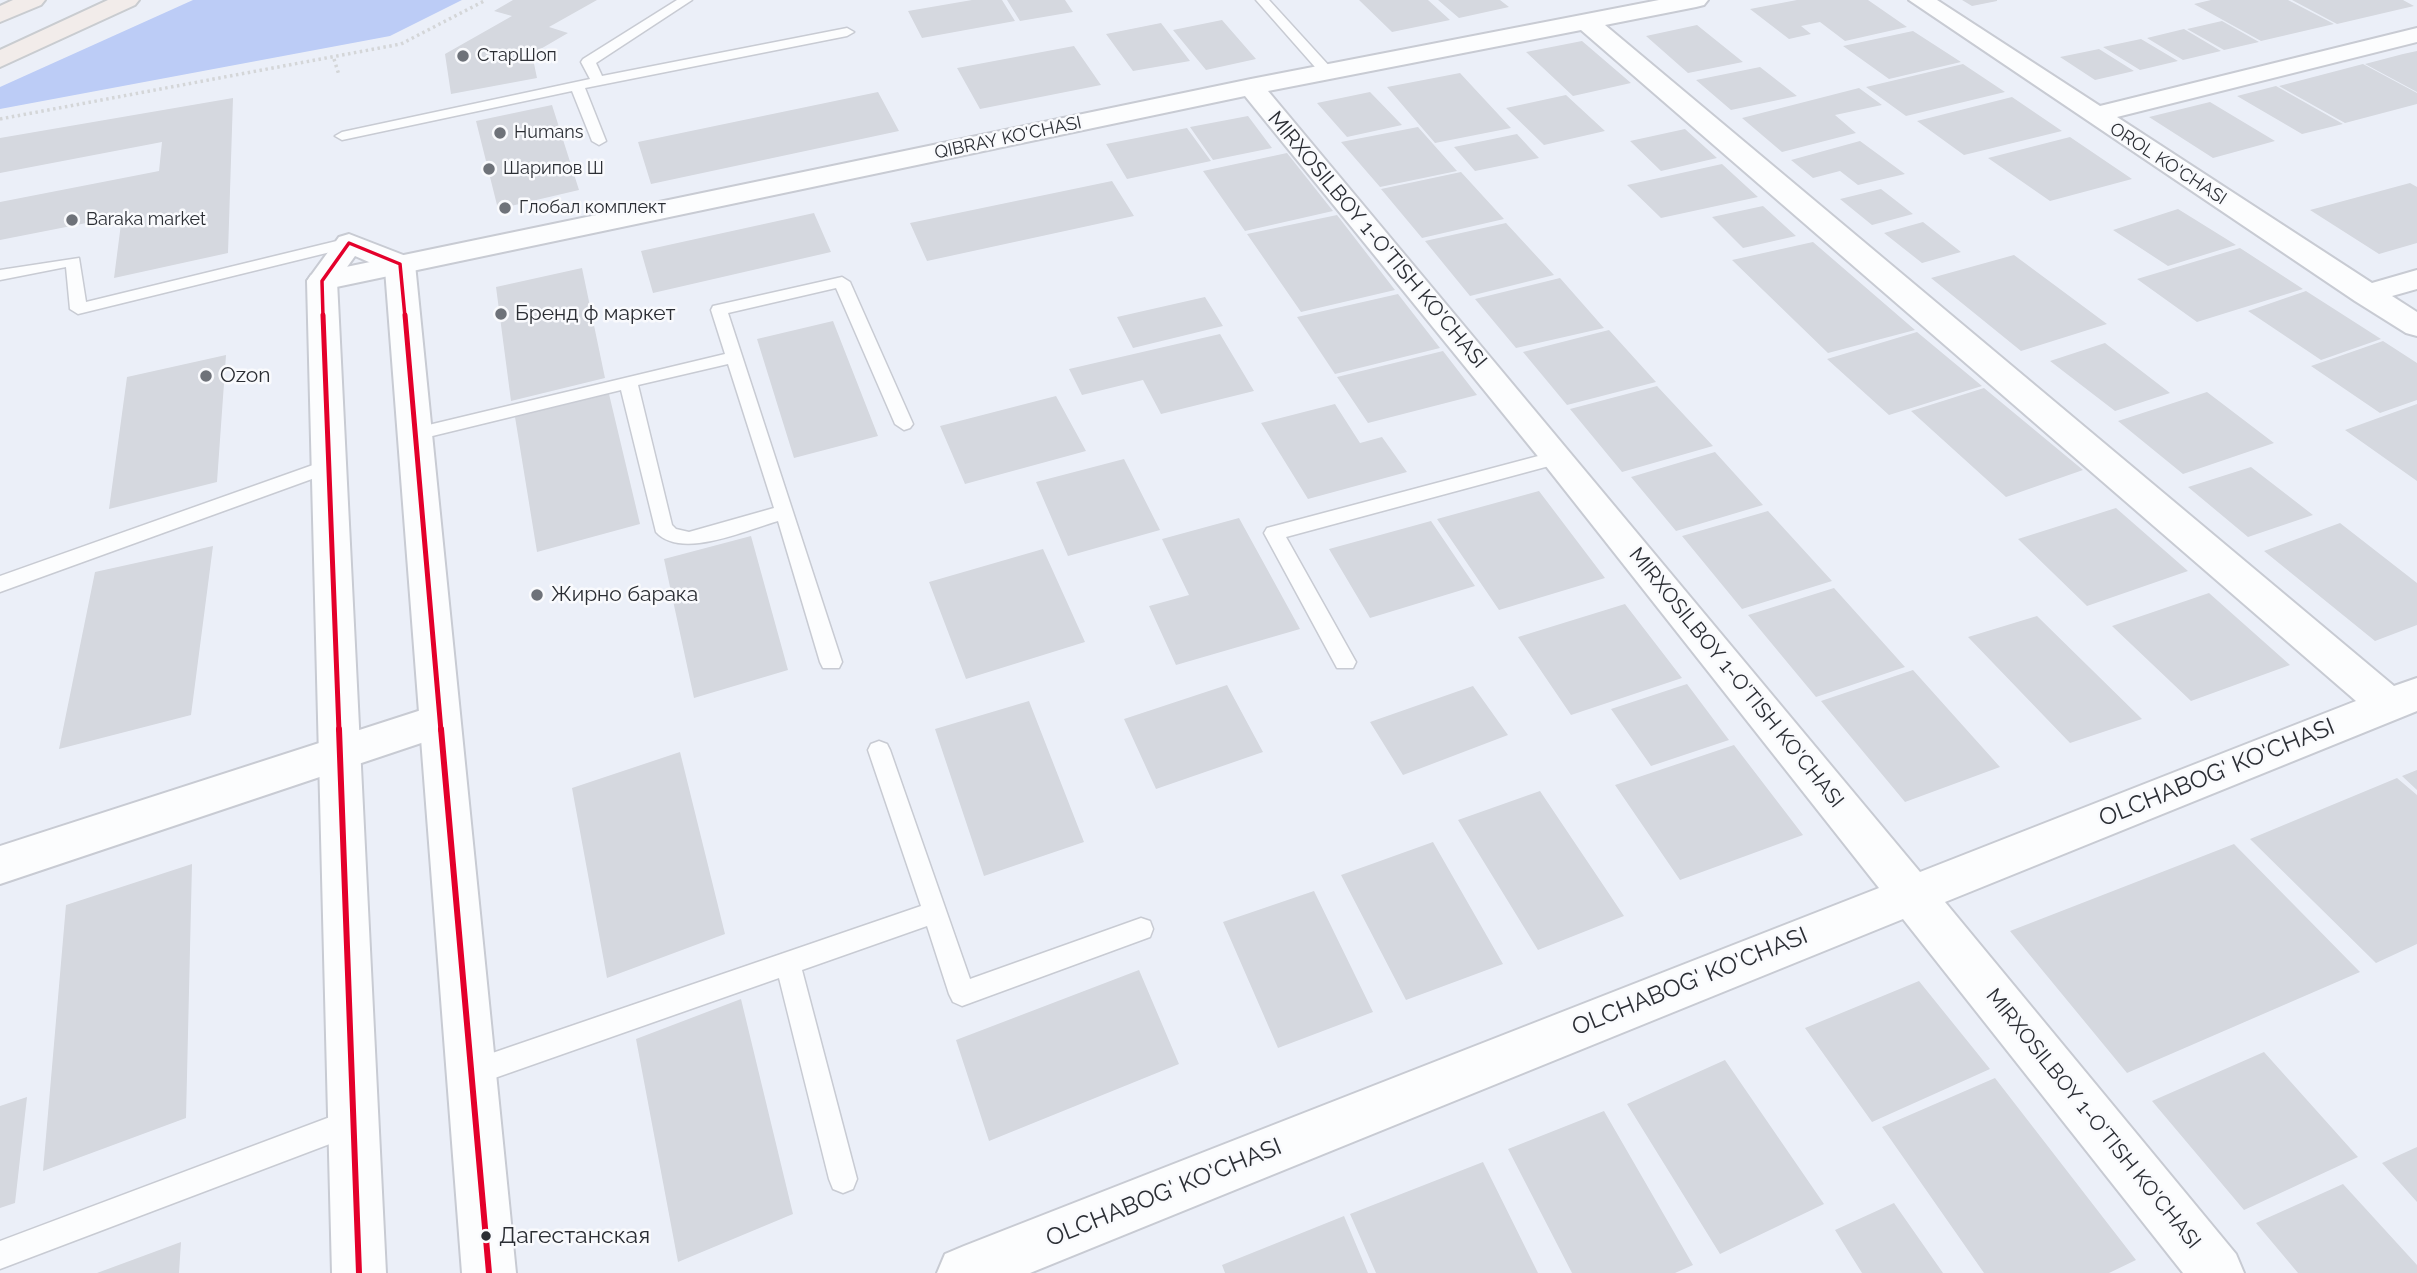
<!DOCTYPE html>
<meta charset="utf-8">
<style>
body{margin:0}
canvas{display:block;background:#ebeff8}
</style>
<canvas width="2417" height="1273"></canvas>
<script>
const c = document.querySelector('canvas').getContext('2d');
c.lineJoin = 'round';
function fill(path, color) {
  c.fillStyle = color;
  c.fill(path, 'evenodd');
}
function strokePath(path, color, width, dash) {
  c.strokeStyle = color;
  c.lineWidth = width;
  c.lineCap = dash ? 'butt' : 'round';
  c.setLineDash(dash || []);
  c.stroke(path);
}
function label(font, color, halo, rows, align = 'center') {
  c.font = font + ' Raleway,sans-serif';
  c.lineWidth = 5;
  c.setLineDash([]);
  c.textBaseline = 'middle';
  c.strokeStyle = halo;
  c.fillStyle = color;
  for (const [text, x, y, turn = 0] of rows) {
    c.save();
    c.translate(x, y);
    c.rotate((+turn || 0) * Math.PI / 180);
    c.textAlign = isNaN(turn) ? turn : align;
    if (halo) c.strokeText(text, 0, 0);
    c.fillText(text, 0, 0);
    c.restore();
  }
}
const forest = new Path2D(`
 M193,0h269l-72,36 -390,73v-22z`);
const building = new Path2D(`
 M513,0h84l-48,27 19,6 -36,21 5,24 -86,16 -6,-40 67,-38 -18,-5z
 M972,0h30l13,21 -93,17 -14,-27z
 M1007,0h58l8,12 -53,9z
 M1359,0h69l22,20 -58,12z
 M1438,0h62l9,7 -50,11z
 M1797,0h71l39,27 -62,14 -25,-19 -19,4 10,8 -22,5 -39,-30z
 M1962,0h35v1l-25,5z
 M2211,0h77l46,24 -73,17 -67,-37z
 M2292,0h111l11,6 -77,18z
 M1222,20l34,39 -50,11 -33,-40z
 M2222,21l37,21 -35,8 -37,-21z
 M1161,23l29,38 -57,10 -27,-37z
 M1697,25l46,37 -55,11 -42,-37z
 M2184,29l37,22 -38,9 -36,-22z
 M1913,31l48,31 -72,17 -46,-33z
 M2141,39l37,22 -38,9 -37,-23z
 M1582,41l49,42 -58,13 -47,-44z
 M1074,46l27,39 -121,24 -23,-41z
 M2099,49l35,22 -39,9 -35,-23z
 M2417,51v41l-52,-28 38,-10z
 M1963,64l42,28 -99,24 -40,-29z
 M2363,64l54,29v11l-72,19 -66,-37z
 M1760,67l37,29 -66,14 -35,-30z
 M1460,73l51,55 -76,15 -48,-56z
 M2276,86l67,38 -41,10 -65,-38z
 M1859,88l23,17 -47,10 21,18 -74,19 -40,-34z
 M878,92l21,39 -248,53 -13,-42z
 M1370,92l32,33 -55,12 -30,-34z
 M1566,95l39,36 -61,14 -38,-37z
 M2012,97l50,34 -98,24 -47,-34z
 M233,98l-5,155 -114,25 8,-62 -122,24v-38l159,-31 3,-29 -162,31v-35z
 M2210,102l65,39 -62,17 -64,-41z
 M552,105l27,85 -81,19 -22,-88z
 M1248,116l24,32 -59,12 -23,-33z
 M1418,127l39,44 -77,16 -39,-45z
 M1187,128l24,33 -84,18 -21,-35z
 M1685,129l32,29 -56,13 -31,-30z
 M1517,134l22,24 -64,13 -21,-24z
 M2070,137l62,42 -82,22 -62,-43z
 M1860,141l45,33 -47,11 -18,-14 -27,7 -22,-18z
 M1287,153l46,58 -88,20 -42,-60z
 M1722,164l36,33 -97,21 -34,-33z
 M1461,172l43,47 -82,19 -41,-49z
 M1112,181l22,35 -207,45 -17,-38z
 M2410,183l7,4v56l-38,11 -69,-44z
 M1881,189l32,25 -41,11 -32,-26z
 M1763,206l33,30 -53,12 -31,-31z
 M2178,209l58,36 -68,21 -55,-36z
 M814,213l17,39 -178,41 -12,-42z
 M1337,215l58,75 -94,22 -54,-78z
 M1923,222l38,30 -39,11 -38,-30z
 M1506,223l48,52 -84,21 -45,-55z
 M1813,242l102,88 -87,23 -96,-93z
 M2240,248l63,41 -106,33 -60,-43z
 M2014,255l93,69 -86,27 -90,-73z
 M582,268l23,110 -94,23 -15,-114z
 M1560,278l44,50 -88,20 -41,-49z
 M2306,291l75,48 -60,21 -73,-49z
 M1398,294l42,54 -105,26 -38,-57z
 M1205,297l18,29 -90,22 -16,-31z
 M833,321l45,115 -84,22 -37,-119z
 M1609,330l47,52 -89,23 -44,-53z
 M1917,332l65,54 -93,29 -62,-56z
 M1220,334l34,57 -93,23 -18,-34 -61,15 -13,-26z
 M2383,341l34,22v37l-37,13 -69,-47z
 M2105,343l65,50 -55,18 -65,-50z
 M1443,351l34,44 -109,28 -31,-46z
 M226,355l-9,127 -108,27 18,-132z
 M1657,386l56,60 -91,26 -52,-63z
 M1984,388l99,82 -77,27 -95,-86z
 M2207,392l67,51 -91,31 -65,-53z
 M609,394l31,130 -103,28 -22,-135z
 M1056,396l30,55 -121,33 -25,-58z
 M1335,404l25,39 22,-6 25,35 -99,27 -47,-76z
 M2417,404v77l-72,-51z
 M1715,452l48,53 -87,26 -45,-54z
 M1124,459l36,71 -92,26 -32,-74z
 M2251,467l62,48 -65,22 -60,-50z
 M1539,491l66,87 -106,32 -62,-91z
 M2116,508l72,63 -101,35 -69,-67z
 M1768,511l64,70 -90,28 -60,-73z
 M1239,518l61,111 -124,36 -27,-59 40,-11 -27,-56z
 M1431,521l44,65 -105,32 -41,-69z
 M2340,523l77,60v42l-42,16 -111,-90z
 M751,536l37,134 -94,28 -30,-139z
 M213,546l-22,169 -132,34 36,-177z
 M1043,549l42,93 -119,37 -37,-97z
 M1834,588l71,79 -89,30 -68,-82z
 M2209,593l81,72 -99,36 -79,-75z
 M1625,604l57,74 -111,37 -53,-78z
 M2037,616l105,103 -72,24 -102,-106z
 M1913,670l87,97 -95,35 -84,-101z
 M1687,684l42,56 -78,26 -40,-57z
 M1227,685l36,67 -107,37 -32,-70z
 M1473,686l35,49 -105,40 -33,-53z
 M1029,701l55,141 -100,34 -49,-147z
 M1734,745l69,90 -123,45 -65,-95z
 M680,752l45,182 -118,44 -35,-190z
 M2417,770v20l-15,-14z
 M2397,778l20,17v149l-41,19 -126,-124z
 M1540,791l84,125 -86,34 -80,-130z
 M1433,842l70,122 -97,36 -65,-125z
 M2234,844l126,128 -233,101 -117,-142z
 M192,864l-6,254 -143,53 23,-266z
 M1314,891l59,121 -95,36 -55,-126z
 M1139,970l40,94 -190,77 -33,-101z
 M1919,981l71,88 -118,53 -67,-94z
 M741,999l52,215 -115,48 -42,-223z
 M2264,1052l94,105 -114,53 -92,-109z
 M1725,1060l99,144 -104,50 -93,-150z
 M1995,1078l141,182 -27,13h-125l-102,-146z
 M27,1097l-12,106 -15,5v-102z
 M1604,1111l89,154 -18,8h-103l-64,-124z
 M2417,1147v55l-35,-39z
 M1483,1162l55,111h-162l-26,-59z
 M2343,1184l74,81v8h-119l-42,-50z
 M1894,1203l49,70h-81l-27,-43z
 M1344,1216l24,57h-143l-3,-8z
 M181,1242l-2,31h-82z`);
const path = new Path2D(`
 M334,59l5,16
 M0,119l401,-75 85,-44`);
const lane = new Path2D(`
 M677,0h15l-96,63 6,13 245,-48 7,4 -7,4 -262,52 21,53 -7,4 -7,-4 -20,-50 -230,49 -7,-4 7,-4 248,-53 -9,-17 2,-3z
 M1256,0h13l63,69v6h-10z
 M349,238l8,5 -2,3 -277,68 -8,-5 -4,-42 -66,13v-10l79,-12 7,44z
 M842,277l8,5 63,142 -3,4 -6,2 -9,-6 -59,-136 -108,25 114,349 -3,6h-16l-3,-6 -42,-141c-32,9 -97,39 -122,11l-35,-142 -205,50 -9,-6 9,-6 309,-74 -14,-44 2,-4zM728,364l46,144 -85,24 -13,-3 -4,-4 -34,-140z
 M1557,451l7,1 2,5 -2,5 -278,75 70,125 -3,6h-16l-73,-135 3,-5z
 M327,460l9,6 -2,5 -334,121v-16z
 M879,741l8,3 3,6 80,229 171,-61 9,3 3,8 -3,8 -188,69 -9,-4 -4,-8 -22,-68 -125,44 55,209 -4,10 -10,4 -10,-4 -4,-10 -50,-201 -307,108 -9,-4 -4,-9 4,-9 9,-4 449,-154 -53,-156 3,-6z
 M354,1108l10,3 4,10 -4,10 -364,138v-28z`);
const street = new Path2D(`
 M1659,0h49l-4,5 -8,2 -91,18 789,661 23,-8v33l-472,191 291,352 8,19h-61l-280,-354 -873,354h-93l8,-19 19,-8 915,-358 -334,-423 -300,-369 -923,194 -11,-3 -4,-6 4,-6 11,-3 929,-193zM1581,30l775,671 -436,171 -652,-781z
 M1909,0h28l163,106 317,-78v14l-300,75 255,166 45,-13v19l-25,7 25,16v24l-11,-3 -51,-32z
 M440,704l14,4 6,12 -6,12 -454,152v-38z`);
const secondary = new Path2D(`
 M349,234l62,24 4,6 101,1009h-54l-77,-1004 -30,-13 -18,25 49,992h-54l-25,-992 32,-44z`);
const primary = new Path2D(`
 M13,0h32l-4,5 -41,17v-16z
 M108,0h31l-4,5 -135,62v-17z`);
const bus1Far2 = new Path2D(`
 M323,317l-1,-36 27,-38 51,21 5,53`);
const bus1Far1 = new Path2D(`
 M323,315l16,416
 M405,315l36,416`);
const bus1 = new Path2D(`
 M339,729l20,544
 M441,729l48,544`);
const markers = [
 [463,56,7,"#6e7279"],
 [500,133,7,"#6e7279"],
 [489,169,7,"#6e7279"],
 [505,208,7,"#6e7279"],
 [72,220,7,"#6e7279"],
 [501,314,7,"#6e7279"],
 [206,376,7,"#6e7279"],
 [537,595,7,"#6e7279"],
 [486,1236,6,"#2b2e34"]
];
const farPoinames = [
 ["СтарШоп",477,56],
 ["Humans",514,133],
 ["Шарипов Ш",503,169],
 ["Глобал комплект",519,208],
 ["Baraka market",86,220]
];
const farStreetnames = [
 ["QIBRAY KO'CHASI",1008,138,-12],
 ["OROL KO'CHASI",2168,164,33]
];
const streetNames = [
 ["MIRXOSILBOY 1-O'TISH KO'CHASI",1377,240,50],
 ["MIRXOSILBOY 1-O'TISH KO'CHASI",1736,678,51],
 ["MIRXOSILBOY 1-O'TISH KO'CHASI",2093,1119,51]
];
const poiNames = [
 ["Бренд ф маркет",515,314],
 ["Ozon",220,376],
 ["Жирно барака",551,595]
];
const nearBusnames = [
 ["Дагестанская",499,1236]
];
const nearStreetnames = [
 ["OLCHABOG' KO'CHASI",2217,773,-22],
 ["OLCHABOG' KO'CHASI",1690,982,-22],
 ["OLCHABOG' KO'CHASI",1164,1193,-22]
];
fill(forest, '#bcccf6');
fill(building, '#d5d8df');
strokePath(lane, '#c8cbd3', 3);
strokePath(street, '#c8cbd3', 4);
strokePath(secondary, '#c8cbd3', 4);
strokePath(primary, '#c9ccd0', 4);
strokePath(path, '#d4d6d8', 3.5, [2.5, 3.5]);
fill(lane, '#fcfdfe');
fill(street, '#fcfdfe');
fill(secondary, '#fcfdfe');
fill(primary, '#f2ecea');
strokePath(bus1Far2, '#e4002b', 3.5);
strokePath(bus1Far1, '#e4002b', 5);
strokePath(bus1, '#e4002b', 6);
for (const [x, y, r, color] of markers) {
  const dot = new Path2D();
  dot.arc(x, y, r, 0, 2 * Math.PI);
  c.fillStyle = color;
  c.fill(dot);
  strokePath(dot, '#f9fafd', 2.5);
}
label('18px', '#2b2e34', '#f9fafd', farPoinames, 'left');
label('18px', '#2b2e34', '#f9fafd', farStreetnames);
label('21px', '#2b2e34', '#f9fafd', streetNames);
label('21px', '#2b2e34', '#f9fafd', poiNames, 'left');
label('23px', '#2b2e34', '#f9fafd', nearBusnames, 'left');
label('24px', '#2b2e34', '#f9fafd', nearStreetnames);
</script>
